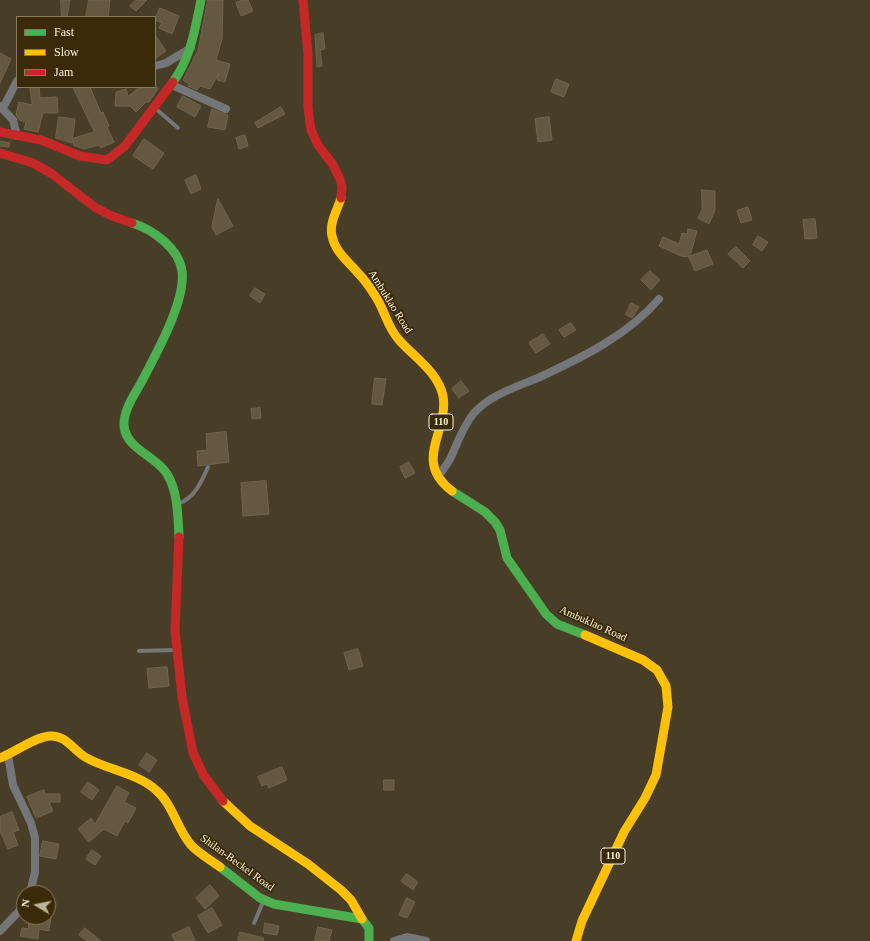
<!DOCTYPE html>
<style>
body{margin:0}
#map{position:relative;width:870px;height:941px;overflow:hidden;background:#483e27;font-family:Georgia,serif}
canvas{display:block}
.legend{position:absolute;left:16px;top:16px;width:140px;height:72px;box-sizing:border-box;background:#392b08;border:1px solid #887b5d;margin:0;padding:5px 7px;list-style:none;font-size:12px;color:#fef4dd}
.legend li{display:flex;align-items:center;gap:8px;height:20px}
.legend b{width:20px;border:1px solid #887b5d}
.north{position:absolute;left:16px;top:885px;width:40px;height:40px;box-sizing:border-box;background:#392b08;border:1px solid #887b5d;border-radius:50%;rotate:280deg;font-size:11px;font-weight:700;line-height:16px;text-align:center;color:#fef4dd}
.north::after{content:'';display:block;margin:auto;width:14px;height:18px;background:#beb49d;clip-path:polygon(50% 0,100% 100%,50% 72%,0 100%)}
</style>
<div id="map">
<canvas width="870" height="941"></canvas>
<ul class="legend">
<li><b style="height:5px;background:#4caf50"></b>Fast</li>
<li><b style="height:5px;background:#ffc107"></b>Slow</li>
<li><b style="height:5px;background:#c62828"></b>Jam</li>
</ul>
<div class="north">N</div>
</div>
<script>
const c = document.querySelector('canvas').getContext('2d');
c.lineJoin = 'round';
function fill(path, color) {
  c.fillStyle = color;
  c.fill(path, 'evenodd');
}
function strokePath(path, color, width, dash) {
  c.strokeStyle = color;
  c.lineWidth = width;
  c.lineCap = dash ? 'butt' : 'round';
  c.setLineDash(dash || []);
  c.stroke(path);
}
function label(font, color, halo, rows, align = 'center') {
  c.font = font + ' Georgia,serif';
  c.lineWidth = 3.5;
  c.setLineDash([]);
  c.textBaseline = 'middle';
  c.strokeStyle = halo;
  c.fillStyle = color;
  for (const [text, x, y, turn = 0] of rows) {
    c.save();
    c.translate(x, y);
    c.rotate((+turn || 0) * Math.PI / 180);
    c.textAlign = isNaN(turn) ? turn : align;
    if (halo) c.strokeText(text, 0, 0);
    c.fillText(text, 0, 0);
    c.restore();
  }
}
const building = new Path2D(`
 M61,0h9l-3,17h-5z
 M89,0h21l-2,17h-22z
 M136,0h11l-11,11 -6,-5z
 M208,0h15l-1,39 -6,21 14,4 -5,18 -8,-2 2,-7 -9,16 -10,-3 -3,4 -9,-4 1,-2 -6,-4 15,-30z
 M243,0h5l5,11 -12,5 -5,-13z
 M160,8l19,8 -7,18 -13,-6 3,-5 -7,-3z
 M323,33l2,16 -5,1 2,16 -5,1 -2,-32z
 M155,35l11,16 -11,8z
 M0,53l11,6 -11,24z
 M556,79l13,5 -5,13 -13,-5z
 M30,87h9l1,11 17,-1 1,16h-15l-5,19 -14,-3 2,-7 -7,-2 -3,-5 3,-13 13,3z
 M73,87h17l11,26 2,-1 6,14 -2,1 7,15 -13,6 -2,-3 -15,4 -11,-4 1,-7 20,-6z
 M140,87h17l1,2 -9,13h-3l-10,10 -6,-6h-15l1,-14 10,-3 2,7z
 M183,96l18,10 -6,11 -18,-10z
 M281,107l4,7 -27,14 -3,-5z
 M212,109l16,6 -3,15 -17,-3z
 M59,117l16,2 -3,24 -16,-5z
 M549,117l3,23 -14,2 -3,-23z
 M245,135l3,11 -9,3 -3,-11z
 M144,139l20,14 -11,16 -20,-13z
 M0,141l10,2 -1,4 -9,-1z
 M196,175l5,14 -10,5 -6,-14z
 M702,190l13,1v19l-6,14 -11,-6 4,-8z
 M218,199l15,27 -17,9 -4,-8z
 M748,207l4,13 -11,3 -4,-12z
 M815,219l2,19 -12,1 -2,-19z
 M688,229l9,2 -7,25 17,-6 6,14 -18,7 -6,-14 -8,-1 -22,-10 4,-9 16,7 3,-11 5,1z
 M758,236l10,6 -6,9 -9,-6z
 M736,247l14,14 -7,7 -15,-14z
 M650,271l10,9 -9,10 -10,-10z
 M255,288l10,6 -5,9 -10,-7z
 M631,303l8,4 -7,11 -6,-3z
 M571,323l5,7 -12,7 -5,-7z
 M543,334l7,10 -14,9 -7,-10z
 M375,378l11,1 -4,26 -10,-1z
 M461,381l8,10 -10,7 -7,-9z
 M260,408l1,10 -9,1 -1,-10z
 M226,432l3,30 -31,4 -1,-15 10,-1 -1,-16z
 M409,462l6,11 -10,5 -5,-11z
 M266,481l3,33 -26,2 -2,-33z
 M358,649l5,17 -14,4 -5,-17z
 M167,667l2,19 -20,2 -2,-19z
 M147,753l10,7 -8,12 -10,-7z
 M282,767l5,13 -18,8 -2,-4 -5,2 -4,-9z
 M384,780h10v10h-10z
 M88,782l11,8 -7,10 -11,-8z
 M117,786l12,7 -5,9 12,6 -8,15 -3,-2 -8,15 -13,-7 -15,13 -11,-13 13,-11 4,6z
 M44,790l1,4h15v8h-11l4,9 -17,7 -9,-21z
 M12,812l7,18 -6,2 5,13 -10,4 -8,-18v-14z
 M43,841l16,3 -3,15 -16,-3z
 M92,850l9,6 -6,9 -9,-6z
 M407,874l11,8 -5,8 -12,-9z
 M210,885l9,11 -14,13 -9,-11z
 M407,898l8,4 -8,16 -8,-3z
 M212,908l10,17 -14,8 -10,-17z
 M30,917h21l-2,14 -10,-2 -1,10 -18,-3 2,-8 6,1z
 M265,923l14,3 -2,9 -13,-2z
 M189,927l6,14h-20l-3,-6z
 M318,927l14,3 -3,11h-14z
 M85,928l16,13h-14l-8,-6z
 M240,932l24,6 -1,3h-25z`);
const lane = new Path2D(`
 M155,108l23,20
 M178,504c17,-7 23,-21 30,-37
 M139,651l35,-1
 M254,923l9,-21`);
const street = new Path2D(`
 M155,66l11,-3 25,-15
 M172,85l54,24
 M0,106l13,14 4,16
 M3,108l14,-27
 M438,477c4,-7 10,-13 13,-20 7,-15 12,-31 23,-44 17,-19 43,-26 66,-36 43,-20 88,-42 119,-78
 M8,755l5,30 18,38 4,15v34l-5,21
 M0,931l24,-25
 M394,941l13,-4 19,4`);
const fast = new Path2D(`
 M173,82c18,-25 22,-53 28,-82
 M132,223c20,6 47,25 50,48 4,30 -26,83 -40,110 -7,13 -19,29 -18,45 2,23 32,30 43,48 11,17 11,44 12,63
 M452,491l33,21 10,10 5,8 7,28 39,56 11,10 28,11
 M220,867l40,31 14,6 88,15 7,9v13`);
const slow = new Path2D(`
 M341,198c-4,13 -12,25 -9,38 3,16 16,25 26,37 7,7 13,16 18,24 9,14 11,30 23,43 15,17 39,32 44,56 6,36 -31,65 9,95
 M0,758c16,-6 34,-21 50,-22 16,-1 22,13 35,21 22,13 53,16 72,34 16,14 20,38 34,54 7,8 20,15 29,22
 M223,801l27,25 58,38 33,26 10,10 11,19
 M576,941l6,-20 42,-89 21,-34 11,-23 12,-68 -2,-21 -9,-16 -14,-10 -58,-25`);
const jam = new Path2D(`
 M303,0l5,54v54l3,22 7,15 15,20 7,14 2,8 -1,11
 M0,132l41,8 39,16 27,4 18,-14 48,-64
 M0,153l33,10 19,11 44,34 16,8 20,7
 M179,537l-4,93 7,67 11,56 11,23 19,25`);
const shields = [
 [441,422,24],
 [613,856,24]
];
const shieldNames = [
 ["110",441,422],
 ["110",613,856]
];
const streetNames = [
 ["Ambuklao Road",390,302,58],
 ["Ambuklao Road",593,624,24],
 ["Shilan-Beckel Road",237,863,36]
];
fill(building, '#645940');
strokePath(building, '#70654b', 1);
strokePath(lane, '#74767a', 4);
strokePath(street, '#74767a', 8);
strokePath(fast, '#4caf50', 9);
strokePath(slow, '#ffc107', 9);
strokePath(jam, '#c62828', 9);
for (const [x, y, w] of shields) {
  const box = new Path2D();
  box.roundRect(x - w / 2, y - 8, w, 16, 3);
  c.fillStyle = '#392b08';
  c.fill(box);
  strokePath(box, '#fef4dd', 1);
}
label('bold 10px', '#fef4dd', null, shieldNames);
label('11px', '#fef4dd', '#392b08', streetNames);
</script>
